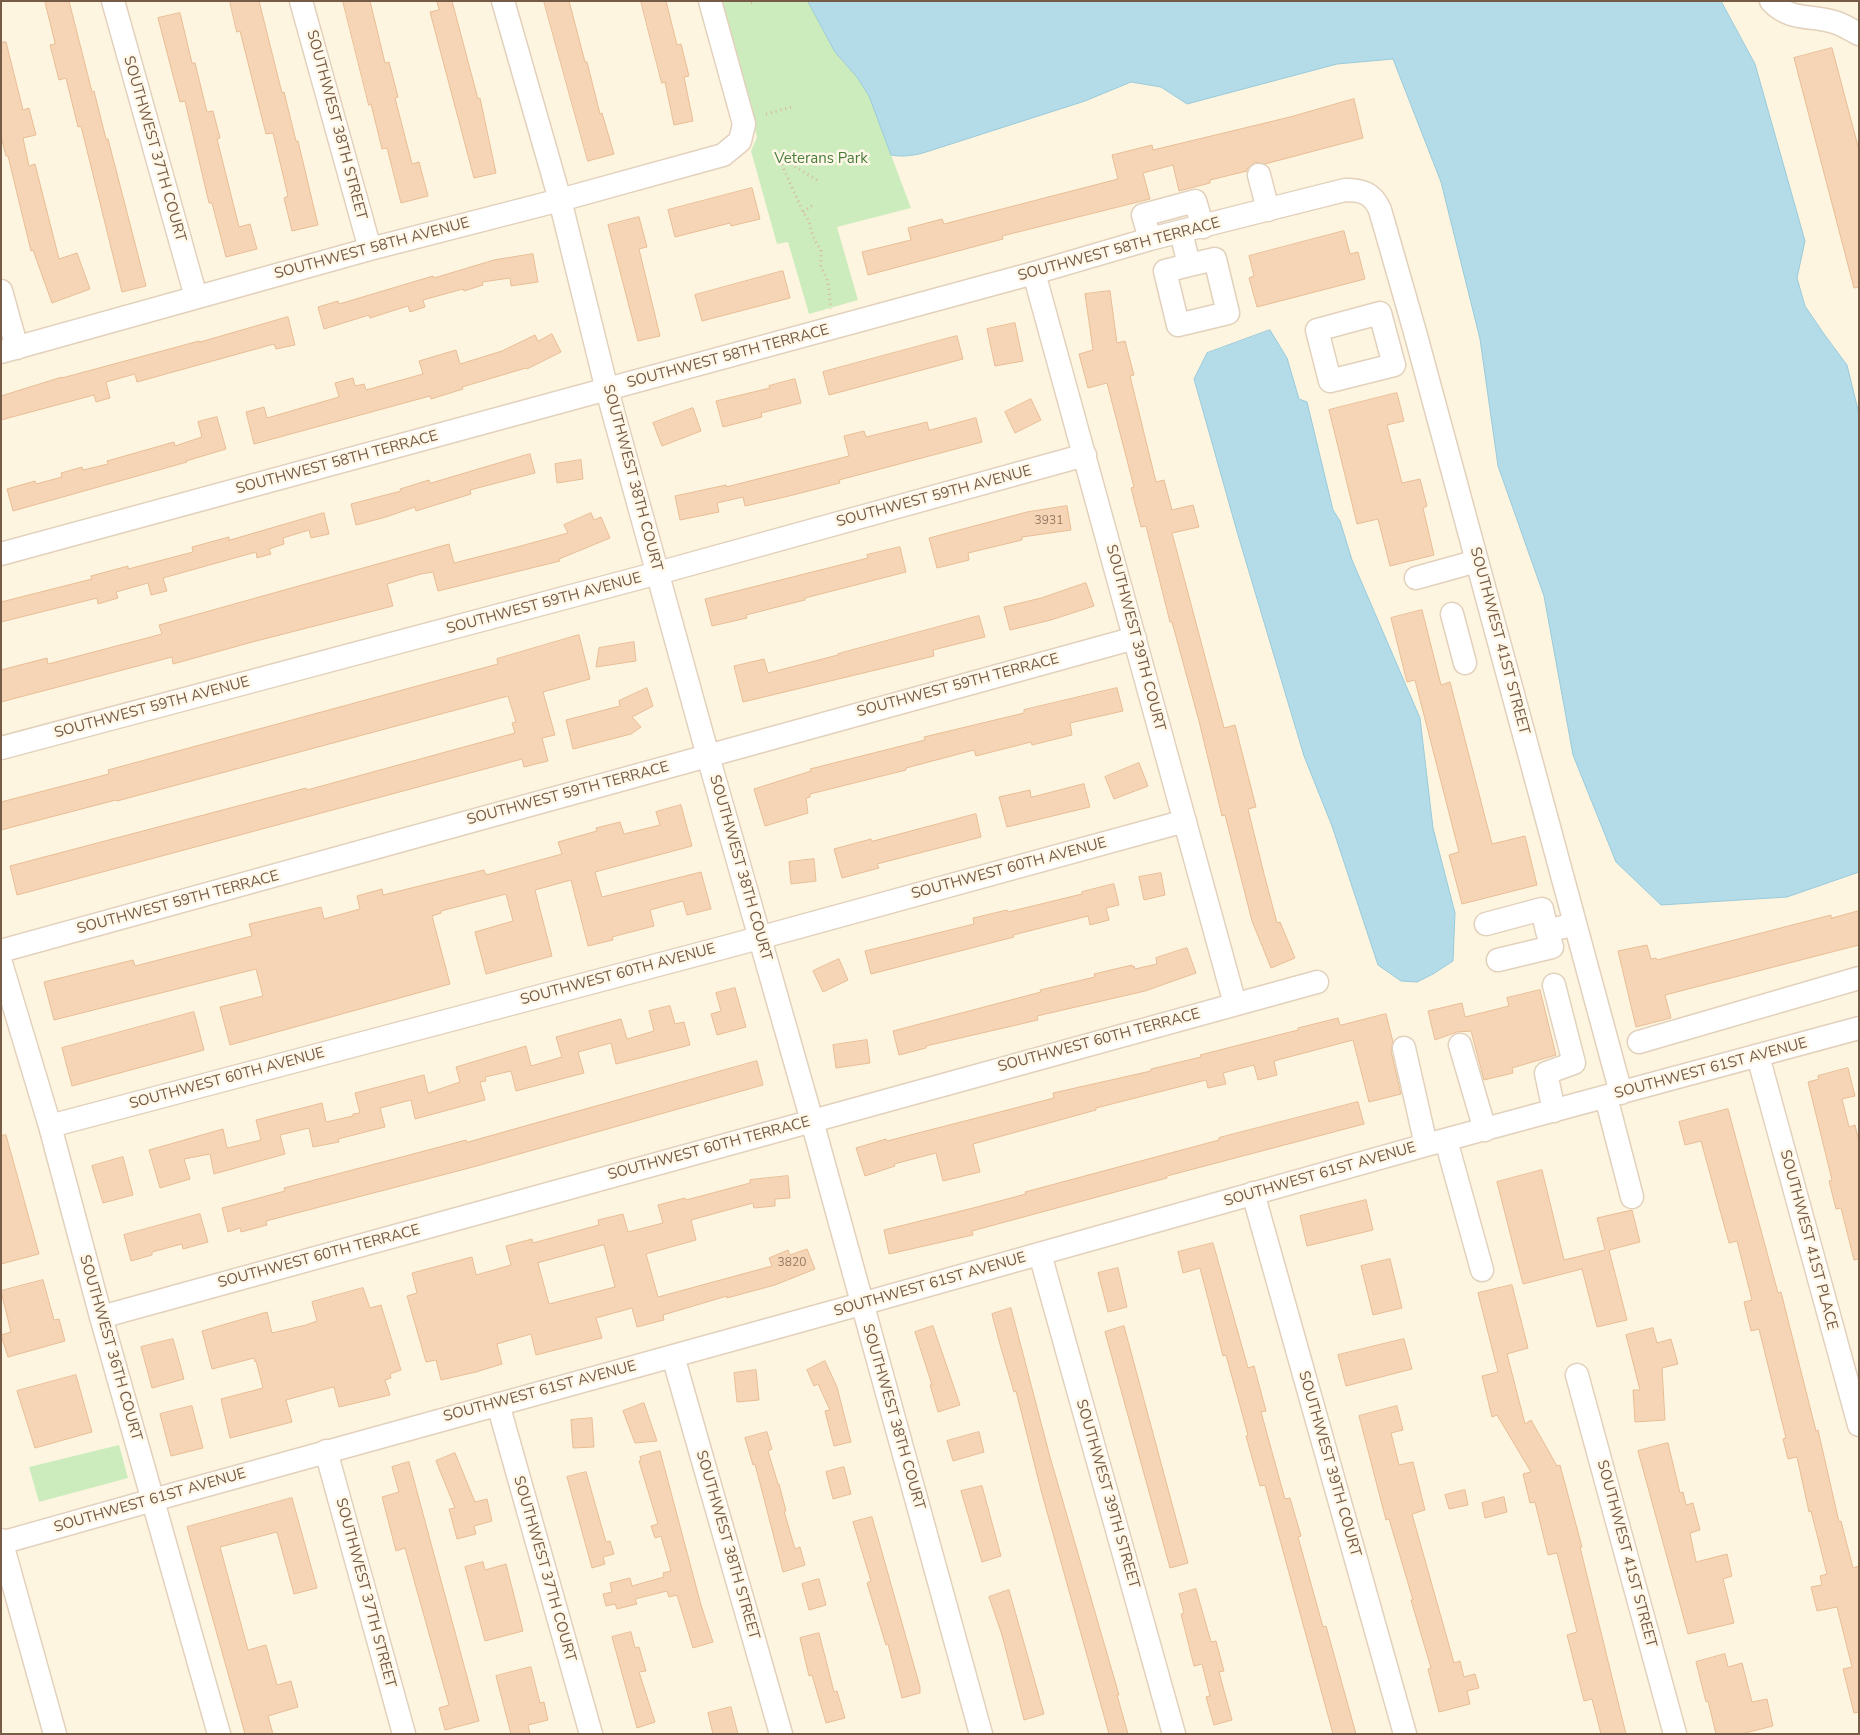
<!DOCTYPE html>
<style>
body{margin:0}
#map{position:relative;width:1860px;height:1735px;overflow:hidden;background:#fef5e0;font-family:"Nunito Sans",sans-serif}
canvas{display:block}
.frame{position:absolute;inset:0;border:2px solid #765b46;pointer-events:none}
</style>
<div id="map">
<canvas width="1860" height="1735"></canvas>
<div class="frame"></div>
</div>
<script>
const c = document.querySelector('canvas').getContext('2d');
c.lineJoin = 'round';
function fill(path, color) {
  c.fillStyle = color;
  c.fill(path, 'evenodd');
}
function strokePath(path, color, width, dash) {
  c.strokeStyle = color;
  c.lineWidth = width;
  c.lineCap = dash ? 'butt' : 'round';
  c.setLineDash(dash || []);
  c.stroke(path);
}
function label(font, color, halo, rows, align = 'center') {
  c.font = font + ' "Nunito Sans",sans-serif';
  c.lineWidth = 5;
  c.setLineDash([]);
  c.textBaseline = 'middle';
  c.strokeStyle = halo;
  c.fillStyle = color;
  for (const [text, x, y, turn = 0] of rows) {
    c.save();
    c.translate(x, y);
    c.rotate((+turn || 0) * Math.PI / 180);
    c.textAlign = isNaN(turn) ? turn : align;
    if (halo) c.strokeText(text, 0, 0);
    c.fillText(text, 0, 0);
    c.restore();
  }
}
const green = new Path2D(`
 M719,1h89l27,51 22,25 12,19 42,112 -74,19 21,73 -49,14 -21,-72 -11,2 -26,-93 6,-14z
 M119,1445l9,33 -89,24 -10,-35z`);
const water = new Path2D(`
 M808,1h913l34,63 50,177 -8,37 8,28 19,28 23,31 12,49v458l-72,25 -126,8 -45,-43 -43,-107 -29,-159 -46,-130 -18,-127 -39,-157 -48,-123 -56,5 -150,40 -26,-17 -30,-5 -46,19 -162,52c-12,3 -21,4 -32,2l-22,-59 -12,-19 -22,-25z
 M1270,330l17,28 12,41 8,3 26,108 7,11 12,39 68,158 13,110 22,85 -2,48 -20,13 -16,8 -16,-1 -23,-16 -46,-139 -28,-70 -66,-221 -44,-156 13,-26z`);
const building = new Path2D(`
 M45,1h24l23,91 2,-1 12,48h2l38,147 -24,6 -41,-166 -3,1 -12,-49 -7,2 -9,-35 5,-1z
 M230,1h29l23,92 2,-1 12,49h2l20,84 -26,6 -8,-33 4,-2 -15,-63 -7,1 -26,-103 -3,1z
 M343,1h27l15,62 4,-1 9,35 -3,1 17,66 7,-2 9,34 -27,7 -14,-55 -5,1 -11,-45 -2,1z
 M437,1h15l26,98 2,-1 16,75 -22,5 -44,-166 9,-2z
 M544,1h25l16,61h2l13,52 2,-1 12,41 -26,7z
 M641,1h25l11,44 4,-1 8,32 -5,1 9,44 -19,4 -9,-43 -3,1z
 M180,13l12,50h3l12,49 6,-1 7,27 -3,1 22,88 11,-3 7,25 -31,8 -14,-54h-3l-24,-102 -5,1 -22,-84z
 M1,42h5l17,68 6,-2 7,27 -13,3 6,28 6,-2 24,95 18,-6 13,36 -38,14 -19,-53 -2,1 -23,-95h-2l-5,-20z
 M1832,48l27,102v137l-5,1 -60,-230z
 M1354,99l9,39 -98,26 -10,-2 -8,7v2l-37,9v3l-31,8 -6,-26 -30,8 7,26 -148,37 1,3 -135,36 -6,-23 49,-12 -3,-12 34,-9 2,5 174,-45 -6,-24 40,-10 1,5 137,-33z
 M752,188l8,31 -29,7 -1,-3 -55,14 -7,-27z
 M639,217l8,30 -8,2 21,87 -22,5 -30,-116z
 M1344,231l6,23 8,-2 7,27 -108,28 -8,-29 5,-2 -5,-20z
 M533,254l5,28 -27,4 -1,-8 -28,4 1,3 -19,6 -1,-2 -40,11 2,7 -15,5 -2,-6 -38,12 -1,-3 -45,14 -6,-22 20,-6 1,3 94,-28 1,2 60,-18z
 M783,271l7,27 -88,23 -7,-26z
 M1110,291l7,52 8,-2 9,34 -4,1 26,106 8,-2 8,30 21,-5 6,22 -27,6 52,195 11,-3 21,82 -8,2 16,65 13,49 3,-1 15,36 -24,10 -19,-47 -27,-106 -3,1 -23,-95 -27,-99h-2l-24,-96 -5,1 -10,-39 3,-1 -27,-104 -19,5 -9,-34 14,-4 -8,-56z
 M288,317l7,28 -19,4 -2,-5 -137,38 -2,-8 -29,8 4,16 -14,4 -2,-7 -93,25v-24l61,-19v1l137,-37v1z
 M1015,323l8,38 -28,5 -8,-37z
 M552,334l9,18 -34,17 -1,-1 -64,19 1,2 -32,10 -1,-3 -176,48 -8,-32 18,-5 3,11 72,-21 -4,-14 18,-5 2,8 9,-2 2,6 57,-16 -4,-13 37,-11 4,14 42,-13 33,-16 3,6z
 M957,336l6,23 -134,36 -6,-23z
 M795,379l6,24 -40,10 1,4 -39,10 -7,-26 54,-13 -1,-2z
 M1397,393l7,28 -17,4 15,58 18,-4 7,27 -4,2 11,47 -44,11 -12,-47 -21,5 -28,-114z
 M1031,399l10,21 -26,13 -10,-21z
 M693,408l8,23 -39,15 -9,-23z
 M217,417l9,32 -40,12 1,1 -174,49 -6,-22 28,-8 1,3 26,-7 -1,-4 21,-6 1,3 25,-6 -1,-3 67,-19 1,4 27,-9 -4,-15z
 M976,418l6,24 -143,38 1,3 -51,13 -44,10 -2,-9 -26,6 2,9 -39,8 -5,-24 51,-11v2l123,-31 -5,-20 20,-5 2,6 61,-15 2,8z
 M530,454l5,19 -65,17 1,4 -55,17 -1,-4 -29,10 -30,8 -5,-21 50,-13 -1,-2 29,-9 1,3z
 M581,460l2,19 -26,4 -2,-19z
 M1067,506l4,24 -49,7v3l-54,13 1,7 -32,8 -8,-30 98,-26z
 M324,513l5,21 -18,4 -2,-8 -26,8 1,6 -15,5 2,5 -14,4 -1,-6 -93,26 4,13 -16,4 -3,-12 -32,9 2,6 -20,6 -1,-6 -96,24v-20l91,-23 -1,-3 37,-10v3l65,-17 -1,-5 37,-10v3z
 M591,513l3,7 7,-3 9,21 -51,21 1,2 -122,30 -5,-19 -12,2 -34,10 6,22 -137,35 -83,23 -1,-7 -171,45v-32l46,-12 1,6 114,-30 -3,-9 290,-81 5,19 63,-16 51,-14 -4,-8z
 M900,547l6,25 -101,26v2l-59,15 1,3 -35,8 -7,-27 163,-41 -1,-3z
 M1086,583l8,23 -43,14 -41,10 -6,-23 37,-9z
 M1422,610l19,75 9,-3 42,162 33,-8 12,49 -75,19 -13,-49 10,-3 -44,-172 -8,2 -16,-64z
 M979,616l6,21 -52,13 1,6 -191,46 -9,-36 30,-7 4,14 70,-18v-1z
 M579,635l11,44 -47,13 12,43 -13,3 6,23 -24,6 -2,-8 -505,136 -7,-29 296,-78 1,2 208,-57 -3,-10 4,-1 -8,-26 -391,105 -1,-1 -115,30v-28l108,-28 -1,-4 390,-106 -1,-5z
 M634,642l2,19 -40,6 3,-19z
 M647,688l6,18 -21,11 9,10 -10,7 -58,15 -7,-29 54,-14 -1,-5z
 M1117,688l6,23 -53,12 2,12 -40,10 -1,-3 -55,14 -2,-6 -68,18v2l-96,24v3l-4,1 2,15 -43,13 -11,-37 57,-18 -1,-2 115,-29 -1,-3 100,-24v-3z
 M1139,763l9,23 -34,13 -9,-22z
 M1084,784l6,23 -83,20 -8,-30 31,-7 1,7z
 M681,805l11,41 -97,26 7,25 99,-25 10,37 -24,6 -4,-14 -33,9 4,16 -42,11 1,3 -25,6 -17,-66 -36,10 17,66 -66,18 -11,-42 38,-11 -7,-27 -65,17v2l-9,3 18,68 -220,61 -10,-38 43,-11 -7,-27 -202,51 -10,-38 89,-22 2,6 117,-30 -3,-12 72,-17 3,12 36,-10 -3,-13 25,-7 1,6 101,-25 2,5 76,-21 -4,-12 39,-11 -1,-3 24,-6 4,12 36,-9 -4,-13z
 M976,814l5,23 -104,27 2,4 -37,10 -8,-29 37,-10 1,2z
 M814,859l2,22 -25,3 -2,-22z
 M1161,873l4,22 -21,5 -5,-23z
 M1114,884l5,21 -13,3 3,12 -19,5 -2,-9 -75,19 1,2 -143,37 -6,-23 109,-27 -1,-6 34,-8 1,2 74,-18v-2z
 M1859,911v34l-194,50 6,23 -35,9 -18,-76 29,-6 4,14 5,-1 1,2 174,-45v3z
 M1187,948l9,25 -51,18 -108,25 1,4 -112,26v2l-27,7 -6,-24 148,-39 -1,-2 55,-13 -1,-3 38,-9v2l2,-1 1,3 22,-5 -1,-6z
 M839,959l9,21 -25,12 -10,-21z
 M735,988l11,39 -29,8 -6,-21 10,-3 -5,-18z
 M1540,990l16,65 -44,13 1,5 -29,7 -13,-49 -14,1 -22,8 -7,-29 34,-8 3,14 44,-11 -2,-8z
 M670,1006l5,18 9,-2 6,23 -74,19 -5,-21 -33,9 6,21 -68,18 -5,-20 -26,6 1,4 -6,1 5,18 -70,19 -4,-19 -31,8 5,19 -47,12 1,3 -26,5 -4,-19 -29,7 5,19 -71,20 -4,-20 -26,5 6,20 -30,9 -11,-38 74,-21 4,19 26,-6 8,-2 -5,-20 66,-17 4,19 27,-6v-2l7,-1 -5,-20 69,-18 4,18 32,-11 -4,-15 70,-21 5,20 31,-9 -6,-20 65,-18 6,20 27,-8 -5,-20z
 M194,1012l10,38 -132,36 -10,-38z
 M1386,1014l7,28 -2,9 10,43 -32,8 -16,-62 -79,21 3,14 -19,5 -4,-15 -31,8 3,11 -18,4 -2,-8 -110,28v2l-123,34 7,28 -37,9 -7,-28 -42,11 1,2 -30,10 -9,-28 30,-9 1,2 167,-43 -1,-5 98,-22v-2l50,-12 -1,-2 98,-25v-2l40,-10 2,7z
 M867,1040l3,23 -34,5 -3,-23z
 M757,1061l6,24 -290,82 -207,54 1,4 -26,7 -1,-4 -12,4 -6,-24 63,-17 -1,-3 182,-48 1,2z
 M1848,1068l7,28 -13,3 7,28 6,-2 4,17v117l-5,1 -13,-52 -5,1 -7,-28 3,-1 -24,-98 11,-3 -1,-3z
 M1358,1102l6,22 -197,52v2l-195,53 1,4 -84,19 -5,-24 93,-23 49,-13 -1,-2 194,-52v-2z
 M1728,1109l50,184 3,-1 35,139 2,-1 21,92 2,-1 12,47 6,-2v146l-5,1 -11,-44 9,-2 -15,-60 -20,4 -6,-24 11,-2 -2,-9 7,-2 -16,-63 -2,1 -12,-55 -9,2 -5,-20 3,-1 -27,-109 -8,2 -7,-29 8,-2 -15,-59 -8,2 -28,-102 -16,4 -6,-23z
 M6,1135l33,119 -38,10v-128z
 M123,1157l10,38 -30,8 -11,-37z
 M1542,1170l22,90 41,-10 -8,-32 35,-8 8,32 -31,8 18,70 -30,7 -15,-58 -59,15 -26,-102z
 M788,1176l2,22 -15,1v7l-21,2 -1,-5 -62,17 5,20 -50,14 12,43 114,-31 -3,-8 19,-8 2,5 17,-6 8,20 -40,16 -48,13v-2l-64,19 1,5 -27,7 -5,-19 -36,10 6,20 -66,17 -5,-21 -34,10 5,20 -26,8 -35,8 -5,-20 -10,2 -19,-66 10,-3 -5,-20 60,-16 4,18 35,-10 -5,-19 26,-7 1,4 66,-18 -1,-5 25,-6 5,18 35,-9 -5,-18 27,-7 1,2 64,-17v-3zM604,1245l11,42 -66,17 -11,-41z
 M1366,1200l7,30 -66,16 -7,-30z
 M200,1214l8,28 -25,7 -1,-5 -30,8v3l-21,6 -7,-26z
 M1213,1243l35,125 6,-2 12,45 -5,1 24,87 5,-1 11,38 -3,1 25,90 3,-1 30,108h-23l-68,-249 -5,1 -14,-50 2,-1 -22,-80 -3,1 -23,-88 -17,5 -5,-21z
 M1390,1259l12,49 -29,7 -12,-49z
 M1118,1268l9,39 -19,5 -10,-39z
 M43,1280l11,40 5,-1 6,22 -57,16 -7,-22 10,-3 -10,-41z
 M1512,1285l16,63 -21,6 18,70 6,-4 26,46 3,-1 22,82h-2l46,187h-25l-9,-35 -8,2 -17,-66 10,-3 -20,-79 -9,2 -13,-53 -5,1 -7,-29 8,-2 -34,-57 -5,2 -10,-41 16,-4 -20,-79z
 M363,1288l7,20 11,-3 20,65 -11,4 1,4 -6,2 5,15 -51,12 -5,-20 -12,3 -36,10 6,22 -62,16 -9,-39 42,-11 -7,-27 -1,1 -1,-4 -42,11 -10,-38 65,-19 5,21 34,-8 11,-4 -5,-19z
 M1011,1308l39,149 69,238h-2l11,39h-19l-67,-240 -26,-103 -2,1 -15,-51 -7,-27z
 M933,1326l27,79 -22,7 -8,-27h2l-17,-53z
 M1124,1326l64,237 -18,5 -65,-236z
 M1653,1328l4,15 14,-4 7,25 -16,4 3,52 -30,2 -2,-32h7l-14,-55z
 M173,1339l11,40 -32,9 -11,-41z
 M1404,1339l8,30 -66,17 -8,-31z
 M825,1361l12,26 14,55 -17,4 -9,-35 5,-1 -12,-26 -4,2 -7,-16z
 M756,1370l3,30 -22,2 -3,-29z
 M76,1375l16,57 -57,16 -18,-57z
 M644,1403l13,38 -22,2 -12,-32z
 M192,1406l11,42 -32,8 -11,-42z
 M1397,1406l6,24 -12,3 8,32 14,-3 12,48 -13,4 42,149 6,-2 4,16 11,-3 4,14 -12,3 3,13 -31,8 -11,-43 3,-1 -20,-68h2l-24,-81 -3,1 -27,-104z
 M592,1418l2,29 -21,1 -2,-28z
 M767,1432l5,17 -4,2 10,33h1l7,27h-2l11,38 5,-2 5,18 -22,7 -28,-108 -2,1 -8,-27z
 M979,1432l5,20 -31,9 -6,-20z
 M1668,1443l12,50 3,-1 3,13 7,-2 7,27 -10,3 6,29 31,-8 5,22 -9,3 11,44 -46,11 -50,-183z
 M660,1451l41,154 12,37 -20,6 -16,-53 -8,2 -2,-6 -32,8 2,5 -20,5 -2,-5 -9,2 -3,-12 9,-2 -2,-9 20,-5 2,8 32,-9 -1,-4 8,-2 -10,-35 -6,2 -4,-12 7,-2 -19,-63 2,-1 -1,-3z
 M455,1453l20,49 12,-3 5,22 -18,5 2,8 -19,5 -8,-30 6,-1 -19,-47z
 M409,1462l70,259 -34,9 -6,-22 10,-3 -44,-157 -9,3 -14,-54 17,-5 -7,-25z
 M844,1467l7,27 -18,5 -7,-27z
 M586,1472l20,70 4,-1 4,13 -11,3 2,7 -13,4 -25,-91z
 M982,1486l19,70 -19,6 -21,-71z
 M1465,1490l3,15 -19,4 -4,-14z
 M1504,1497l3,15 -22,6 -3,-15z
 M292,1498l25,90 -23,6 -17,-62 -57,15 28,103 18,-5 11,40 14,-4 7,26 -30,9 5,18h-28l-58,-207z
 M872,1517l48,170v6l-18,5 -14,-54 -2,1 -19,-62 4,-2 -18,-59z
 M483,1562l2,8 21,-6 17,67 -38,10 -20,-74z
 M819,1579l7,26 -17,5 -7,-26z
 M1196,1589l15,53 5,-1 8,30 -5,1 13,48 -18,5 -8,-28 4,-1 -8,-32 -8,2 -13,-52 3,-1 -5,-19z
 M1009,1590l35,124 -20,6 -22,-85 -13,-38z
 M631,1632l4,16 4,-1 7,24 -7,1 16,50 -18,6 -25,-91z
 M819,1633l15,59 3,-1 8,27 -19,5 -14,-48 -3,1 -9,-38z
 M1725,1654l3,13 14,-4 10,39 15,-3 6,27 -32,8h-25l-8,-33 -2,1 -10,-40z
 M531,1667l9,36 4,-1 4,18 -20,5 2,9h-19l-15,-58z
 M731,1707l7,27h-25l-5,-21z`);
const path = new Path2D(`
 M751,3l5,-2
 M766,114l29,-8
 M817,180l-39,-24 25,56 6,9 4,16 8,13v16l7,16 3,27
 M803,212l12,-9`);
const minor = new Path2D(`
 M113,1l83,296
 M301,1l69,248
 M503,1l57,199 47,190 101,366 104,365 169,613
 M1771,1c18,20 40,14 63,21 8,2 17,8 25,12
 M1259,175l9,35
 M1181,232l8,33 -24,6 13,54 50,-12 -13,-54 -26,6
 M1150,239l-7,-24 52,-14 8,26
 M1034,273l201,731
 M1,291l16,57
 M1380,313l14,52 -64,16 -13,-51z
 M1,352l369,-103 190,-49 163,-45 17,-14 4,-17 -34,-123
 M1,554l1033,-281 116,-34 195,-49c17,0 28,3 35,20l35,122 206,761
 M1416,578l61,-17
 M1452,614l13,49
 M1,748l657,-175 427,-118
 M1486,924l56,-15 5,22
 M1,951l1134,-313
 M1498,960l54,-13 -5,-16 28,-7
 M1,963l49,163 51,191 118,417
 M1554,985l20,78 -28,10 8,38
 M1639,1042l220,-64
 M1460,1045l25,85
 M1404,1048l22,97
 M1758,1056l101,369
 M1606,1097l26,100
 M50,1126l683,-181 452,-124
 M1446,1140l36,130
 M1253,1193l152,541
 M1040,1254l134,480
 M101,1317l1216,-335
 M673,1356l108,378
 M1577,1375l98,359
 M498,1404l93,330
 M326,1451l78,283
 M1,1540l54,194
 M1,1543l152,-43 726,-201 547,-154 433,-117`);
const numberNames = [
 ["3931",1049,521],
 ["3820",792,1263]
];
const streetNames = [
 ["SOUTHWEST 38TH STREET",336,125,75],
 ["SOUTHWEST 37TH COURT",154,149,74],
 ["SOUTHWEST 58TH AVENUE",372,249,-15],
 ["SOUTHWEST 58TH TERRACE",1119,250,-15],
 ["SOUTHWEST 58TH TERRACE",728,357,-15],
 ["SOUTHWEST 58TH TERRACE",337,463,-15],
 ["SOUTHWEST 38TH COURT",632,478,75],
 ["SOUTHWEST 59TH AVENUE",934,497,-15],
 ["SOUTHWEST 59TH AVENUE",544,604,-15],
 ["SOUTHWEST 39TH COURT",1135,638,75],
 ["SOUTHWEST 41ST STREET",1499,641,75],
 ["SOUTHWEST 59TH TERRACE",958,686,-15],
 ["SOUTHWEST 59TH AVENUE",152,708,-15],
 ["SOUTHWEST 59TH TERRACE",568,794,-15],
 ["SOUTHWEST 38TH COURT",740,868,74],
 ["SOUTHWEST 60TH AVENUE",1009,869,-15],
 ["SOUTHWEST 59TH TERRACE",178,903,-15],
 ["SOUTHWEST 60TH AVENUE",618,975,-15],
 ["SOUTHWEST 60TH TERRACE",1099,1041,-15],
 ["SOUTHWEST 61ST AVENUE",1711,1069,-15],
 ["SOUTHWEST 60TH AVENUE",227,1079,-15],
 ["SOUTHWEST 60TH TERRACE",709,1149,-15],
 ["SOUTHWEST 61ST AVENUE",1320,1175,-16],
 ["SOUTHWEST 41ST PLACE",1808,1240,75],
 ["SOUTHWEST 60TH TERRACE",319,1257,-15],
 ["SOUTHWEST 61ST AVENUE",930,1285,-16],
 ["SOUTHWEST 36TH COURT",110,1348,74],
 ["SOUTHWEST 61ST AVENUE",540,1392,-15],
 ["SOUTHWEST 38TH COURT",893,1417,74],
 ["SOUTHWEST 39TH COURT",1329,1464,74],
 ["SOUTHWEST 39TH STREET",1107,1494,74],
 ["SOUTHWEST 61ST AVENUE",150,1501,-16],
 ["SOUTHWEST 38TH STREET",727,1545,74],
 ["SOUTHWEST 41ST STREET",1626,1554,75],
 ["SOUTHWEST 37TH COURT",544,1569,74],
 ["SOUTHWEST 37TH STREET",365,1593,75]
];
const parkNames = [
 ["Veterans Park",821,159]
];
fill(green, '#ccecbe');
fill(water, '#b4dce8');
strokePath(water, '#99cada', 1);
fill(building, '#f5d5b6');
strokePath(building, '#e8bd95', 1);
strokePath(minor, '#e2d1bc', 25);
strokePath(path, '#d9b899', 3, [1, 4]);
strokePath(minor, '#fff', 22);
label('12px', '#967a62', null, numberNames);
label('15px', '#765b46', '#fff8e8', streetNames);
label('15px', '#4a7d3d', '#fff8e8', parkNames);
</script>
